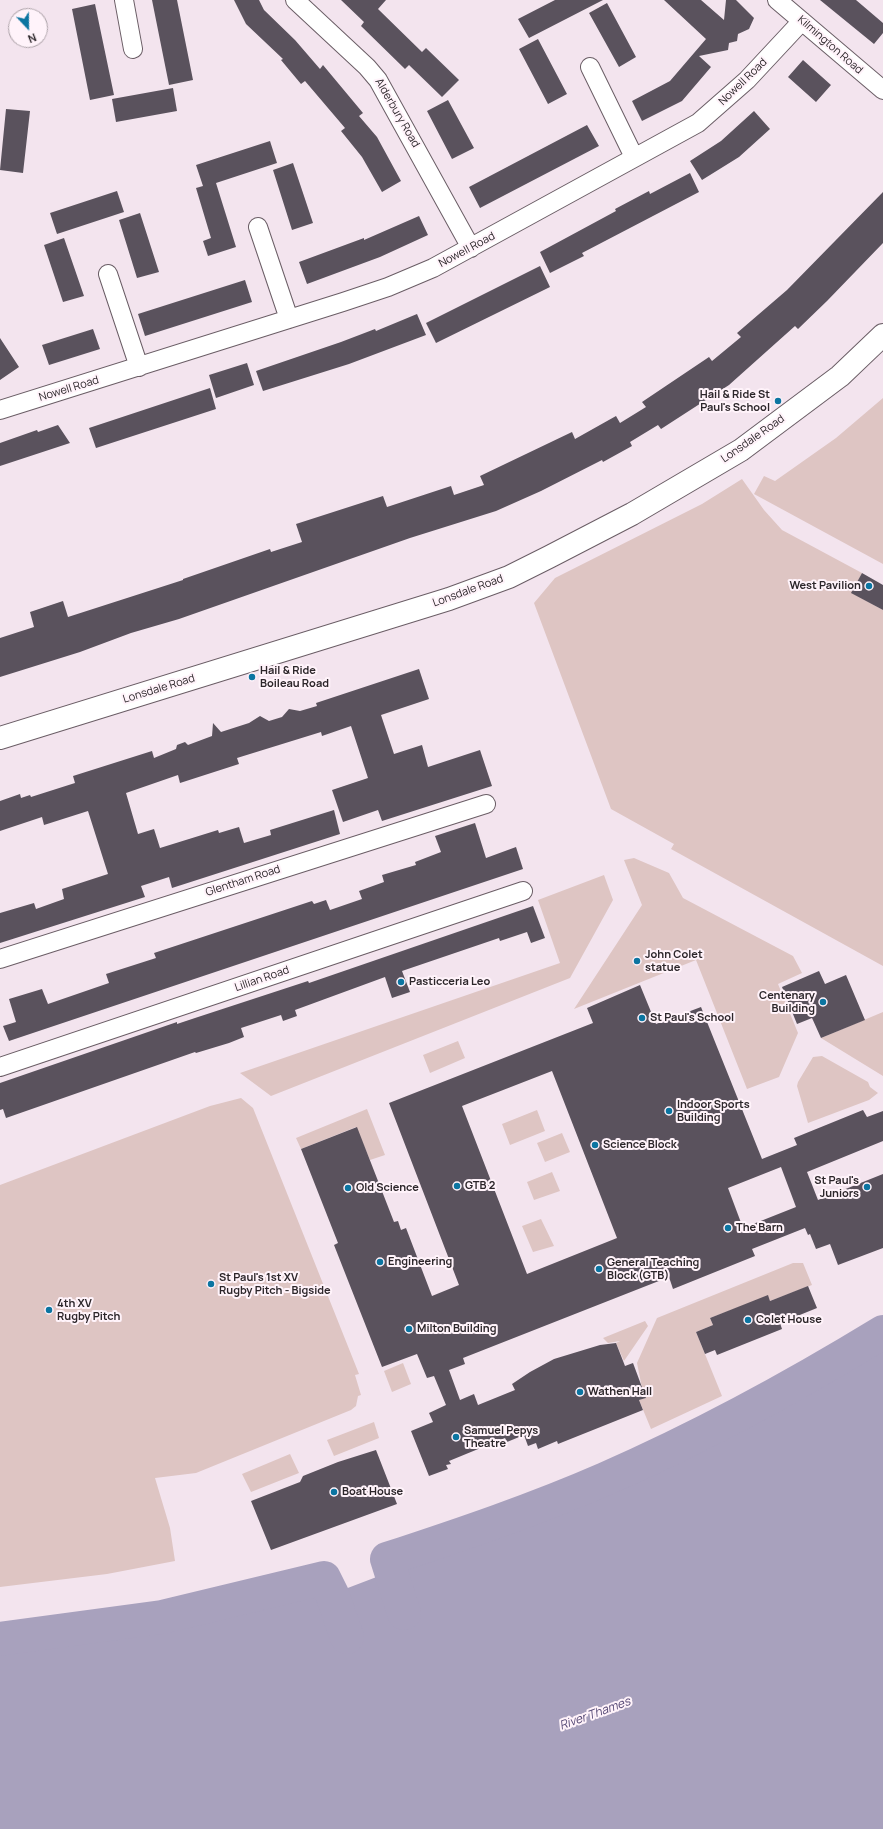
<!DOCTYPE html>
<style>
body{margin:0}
#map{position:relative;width:883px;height:1829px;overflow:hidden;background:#f3e4ee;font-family:Manrope,sans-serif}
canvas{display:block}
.north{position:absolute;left:8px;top:8px;width:40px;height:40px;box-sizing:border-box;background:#fff3fa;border:1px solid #aba1a7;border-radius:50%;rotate:158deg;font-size:11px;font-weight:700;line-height:16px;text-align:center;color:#2c262a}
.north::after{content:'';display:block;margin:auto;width:14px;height:18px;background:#0b75a1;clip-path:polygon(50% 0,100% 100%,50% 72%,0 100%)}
</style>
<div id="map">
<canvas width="883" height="1829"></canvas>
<div class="north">N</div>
</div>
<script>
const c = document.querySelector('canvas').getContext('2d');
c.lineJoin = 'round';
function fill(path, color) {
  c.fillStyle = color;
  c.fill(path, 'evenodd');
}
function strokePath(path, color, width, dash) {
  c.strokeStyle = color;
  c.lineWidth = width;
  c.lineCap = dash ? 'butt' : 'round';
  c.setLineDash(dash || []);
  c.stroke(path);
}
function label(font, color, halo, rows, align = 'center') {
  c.font = font + ' Manrope,sans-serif';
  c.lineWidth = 4;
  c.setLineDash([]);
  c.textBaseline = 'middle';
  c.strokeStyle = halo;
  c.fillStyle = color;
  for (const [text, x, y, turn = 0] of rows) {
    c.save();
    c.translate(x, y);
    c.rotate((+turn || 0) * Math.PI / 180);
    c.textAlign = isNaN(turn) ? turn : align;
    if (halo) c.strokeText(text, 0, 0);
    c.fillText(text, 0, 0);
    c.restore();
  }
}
const green = new Path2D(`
 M883,398v166l-129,-70 10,-18 11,5 61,-43z
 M742,479l22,31 18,20 80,43 -10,20 31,17v356l-212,-117 3,-5 -63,-35 -77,-206 21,-25 147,-74z
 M634,858l35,15 14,25 110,58 9,17 -24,11 20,49 -19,44 -32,12 -51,-129 -122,49 68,-104 -18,-45z
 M604,875l9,25 -43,78 -299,118 -31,-23 320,-110 -22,-63z
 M883,1012v64l-62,-38z
 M458,1041l7,17 -35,15 -7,-18z
 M822,1056l46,26 2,5 8,6 -9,7 -61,23 -11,-37 1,-4 15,-25z
 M241,1098l12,10 106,266 -4,1 6,20 -3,1 -2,10 -5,4 -155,63 -41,5 15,50 5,33 -68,13 -107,13v-402l210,-79z
 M367,1109l18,46 -15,5 -14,-33 -55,22 -5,-11z
 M537,1110l8,21 -35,14 -8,-21z
 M562,1133l8,19 -25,10 -8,-19z
 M552,1172l8,19 -26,9 -7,-18z
 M541,1219l13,27 -21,6 -11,-26z
 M793,1263h10l9,22 -42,16 -2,-5 -58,22 3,7 -17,7 26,64 -71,33 -12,-29 7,-2 -4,-10 -5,-25 20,-45z
 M645,1321l3,5 -24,35 -8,-18 4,-2 -12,2 -5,-5z
 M403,1363l8,21 -19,8 -8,-21z
 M374,1422l5,16 -45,18 -7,-16z
 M290,1454l9,19 -48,19 -9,-18z`);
const water = new Path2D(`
 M883,1332v497h-883v-190l162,-22 162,-39 8,16 55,-21 2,-5 -2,-9c73,-24 147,-49 218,-80 96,-42 188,-92 278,-147z`);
const river = new Path2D(`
 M404,1613l-17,-54c73,-24 147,-49 218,-80 96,-42 188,-92 278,-147
 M0,1639l162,-22 162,-39 8,16 15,43`);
const building = new Path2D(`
 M152,0h25l16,80 -24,5z
 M234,0h25l5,10 31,30 25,29 3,-4 40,48 -4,3 18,21 24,44 -19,11 -20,-35 -21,-26 4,-3 -40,-47 -4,3 -20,-24 2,-1 -37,-35z
 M341,0h45l-8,9 44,43 4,-4 33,32 -17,17 -33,-32 -4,4 -44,-43 3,-4z
 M555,0h48l-74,38 -11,-19z
 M664,0h37l23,20 2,-20h10l18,18 -5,11 -11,5 -1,7 -8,2 -1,7 -29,6 12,11 -29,34 -40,20 -10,-20 38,-20 36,-42z
 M820,0h36l27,23v10l-9,11z
 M607,3l29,54 -17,10 -30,-54z
 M95,4l19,91 -24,5 -18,-91z
 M538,39l29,55 -19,10 -29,-55z
 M803,60l28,25 -15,17 -28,-25z
 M173,88l4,23 -61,11 -4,-23z
 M448,100l26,48 -22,11 -25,-48z
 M6,109l24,2 -7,62 -23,-3z
 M754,111l16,18 -31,28 -37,23 -12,-19 31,-20z
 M587,125l12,21 -119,62 -11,-21z
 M270,141l7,22 -61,20 20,64 -28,9 -5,-15 8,-3 -15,-50 7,-2 -7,-21z
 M293,163l20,60 -21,7 -19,-60z
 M690,173l9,19 -117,61 2,3 -34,17 -10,-21 76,-41 -1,-2 34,-18 1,3z
 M117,191l7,21 -67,22 -7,-21z
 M883,192v51l-56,58 -29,28 -3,-3 -66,59 -68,44 -3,-4 -28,17 2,4 -29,16 -1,-2 -61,31 -45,20 -86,27 -231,81 -48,14 -51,19 -80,25v-39l34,-11 -4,-15 33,-11 5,16 115,-37v-1l87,-30 1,3 31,-10 -6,-18 87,-28 4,11 64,-21 3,9 30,-10 -4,-9 92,-44 3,7 41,-23 4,7 26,-16 -4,-5 67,-45 3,4 29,-24 -4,-4 50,-43z
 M140,213l19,59 -22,6 -18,-58z
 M419,216l9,19 -48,22 -73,27 -8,-22 65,-24v2z
 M64,238l20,58 -21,6 -19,-57z
 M540,266l10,21 -114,56 -10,-20z
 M245,280l7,22 -107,34 -7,-22z
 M417,314l9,21 -77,29 -86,27 -7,-20 85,-29 34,-13 1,2z
 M93,329l7,20 -51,16 -7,-20z
 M0,338l19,29 -19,13z
 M247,363l7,22 -38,13 -7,-23z
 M210,388l6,21 -120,39 -7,-20z
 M58,425l12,18 -70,23v-23l37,-13 1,2z
 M862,573l21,12v25l-32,-17z
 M419,669l10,30 -48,16 13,39 28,-9 6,22 52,-17 12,36 -110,35 -4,-11 -35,12 -11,-32 36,-12 -17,-52 -29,10 -1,-4 -84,26 2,6 -59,19 -2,-8 -52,18 12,41 16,-5 6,19 58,-18 1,3 20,-6 5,16 27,-8 -1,-5 64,-20 6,24 -168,54 -3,-11 -28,9 4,11 -145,46v-30l34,-10 2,6 28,-10 -2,-10 46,-15 -20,-63 -44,14 -2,-8 -42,14v-30l20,-7 1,4 9,-3 1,2 44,-14 -2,-7 79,-25 2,7 22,-9 1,-4 8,-3 3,3 24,-9 1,-13 8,9 28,-9 11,-7 9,5 13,-4 7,-8 11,2 17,-5 -1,-3z
 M475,823l11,35 30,-11 7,22 -514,172 -6,-15 13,-4 -7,-23 33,-10 6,15 61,-21 -3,-9 50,-16 -2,-5 158,-52 2,3 12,-4 4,10 32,-11 -3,-8 25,-9 -2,-7 34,-10 -1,-3 26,-10 -6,-16z
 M533,906l12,32 -14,5 -4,-11 -27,9 -1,-3 -97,33 8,21 -18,6 -7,-21 -90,33 2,6 -14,5 -2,-6 -40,13 3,9 -15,6 -33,10 -1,-1 -189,66 -3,-9 -3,1v-27l177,-61v2l18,-6 113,-37 1,2z
 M819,971l6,13 21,-9 19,45 -44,18 -9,-20 -15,6 -15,-37z
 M640,985l16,39 45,-17 61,152 35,-14 -3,-7 69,-28 4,7 16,-6v30l-76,31 11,28 65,-26v74l-45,17 -8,-21 -14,5 -6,-15 -2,1 -3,-7 -53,21 3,7 -82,33 -4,-12 -206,81 2,6 -16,6 11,30 14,-6 4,11 37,-15 -3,-6 18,-12 24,-13 46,-14 16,-2 9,23 8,-3 13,35 -7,2 4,10 -85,34 -1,-3 -19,8 -2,-6 -8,3 -4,-11 -17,7 -2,-4 -56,23 2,3 -5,1 2,4 -19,7 -18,-45 22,-9 -4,-9 17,-8 -12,-29 -7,2 -10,-24 -35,13 -48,-122 4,-2 -37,-94 56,-22 37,95 4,-1 3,9 5,-2 26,68 27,-11 -70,-182 204,-80 -6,-15zM552,1071l65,167 -90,36 -65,-168zM781,1167l15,40 -53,21 -15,-40z
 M808,1286l9,22 -37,15 2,6 -65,26 -2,-5 -10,4 -9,-22 17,-7 -3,-7 58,-23 2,6z
 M376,1450l21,54 -126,46 -20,-49 49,-19 3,-6 35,-14z`);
const minor = new Path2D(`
 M124,0l9,49
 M295,0l72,67 11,13 93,168
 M777,0l106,90
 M590,67l44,90
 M258,227l31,92
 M108,274l31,93
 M0,410l343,-108 45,-15 45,-19 265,-145 49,-43 55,-59
 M0,959l486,-155
 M0,1067l523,-176`);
const secondary = new Path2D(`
 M0,738l449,-139 60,-22 40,-20 83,-43 109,-64 99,-74 43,-41`);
const markers = [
 [778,401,4,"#0b75a1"],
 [869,586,4,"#0b75a1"],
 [252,677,4,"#0b75a1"],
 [637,961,4,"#0b75a1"],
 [401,982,4,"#0b75a1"],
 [823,1002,4,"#0b75a1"],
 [642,1018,4,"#0b75a1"],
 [669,1111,4,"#0b75a1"],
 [595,1145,4,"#0b75a1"],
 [457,1186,4,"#0b75a1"],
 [867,1187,4,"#0b75a1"],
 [348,1188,4,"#0b75a1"],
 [728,1228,4,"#0b75a1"],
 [380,1262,4,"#0b75a1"],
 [599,1269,4,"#0b75a1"],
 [211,1284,4,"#0b75a1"],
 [49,1310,4,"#0b75a1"],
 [748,1320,4,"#0b75a1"],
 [409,1329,4,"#0b75a1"],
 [580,1392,4,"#0b75a1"],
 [456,1437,4,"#0b75a1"],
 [334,1492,4,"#0b75a1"]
];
const streetNames = [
 ["Kilmington Road",830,45,41],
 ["Nowell Road",743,82,-44],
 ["Alderbury Road",397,113,60],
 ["Nowell Road",467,250,-28],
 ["Nowell Road",69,389,-17],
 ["Lonsdale Road",753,439,-35],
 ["Lonsdale Road",468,591,-20],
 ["Lonsdale Road",159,689,-17],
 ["Glentham Road",243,881,-18],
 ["Lillian Road",262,979,-19]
];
const poiNames = [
 ["Hail & Ride St",770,395,"right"],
 ["Paul's School",770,408,"right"],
 ["West Pavilion",861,586,"right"],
 ["Hail & Ride",260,671],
 ["Boileau Road",260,684],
 ["John Colet",645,955],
 ["statue",645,968],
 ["Pasticceria Leo",409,982],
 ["Centenary",815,996,"right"],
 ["Building",815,1009,"right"],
 ["St Paul's School",650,1018],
 ["Indoor Sports",677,1105],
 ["Building",677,1118],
 ["Science Block",603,1145],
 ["St Paul's",859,1181,"right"],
 ["Juniors",859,1194,"right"],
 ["GTB 2",465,1186],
 ["Old Science",356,1188],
 ["The Barn",736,1228],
 ["Engineering",388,1262],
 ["General Teaching",607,1263],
 ["Block (GTB)",607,1276],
 ["St Paul's 1st XV",219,1278],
 ["Rugby Pitch - Bigside",219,1291],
 ["4th XV",57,1304],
 ["Rugby Pitch",57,1317],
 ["Colet House",756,1320],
 ["Milton Building",417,1329],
 ["Wathen Hall",588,1392],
 ["Samuel Pepys",464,1431],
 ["Theatre",464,1444],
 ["Boat House",342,1492]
];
const waterNames = [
 ["River Thames",595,1714,-20]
];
fill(green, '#dec5c3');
fill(water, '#a8a1bd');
strokePath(river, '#a8a1bd', 34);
fill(building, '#5a525d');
strokePath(minor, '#6a5d65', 20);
strokePath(secondary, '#6a5d65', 24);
strokePath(minor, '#fff', 18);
strokePath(secondary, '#fff', 22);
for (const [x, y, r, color] of markers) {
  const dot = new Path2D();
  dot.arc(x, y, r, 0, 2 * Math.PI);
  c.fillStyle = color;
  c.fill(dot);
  strokePath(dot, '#fff3fa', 1.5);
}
label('11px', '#2c262a', '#fff3fa', streetNames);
label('bold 11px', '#2c262a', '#fff3fa', poiNames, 'left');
label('italic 12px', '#564975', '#fff3fa', waterNames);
</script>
